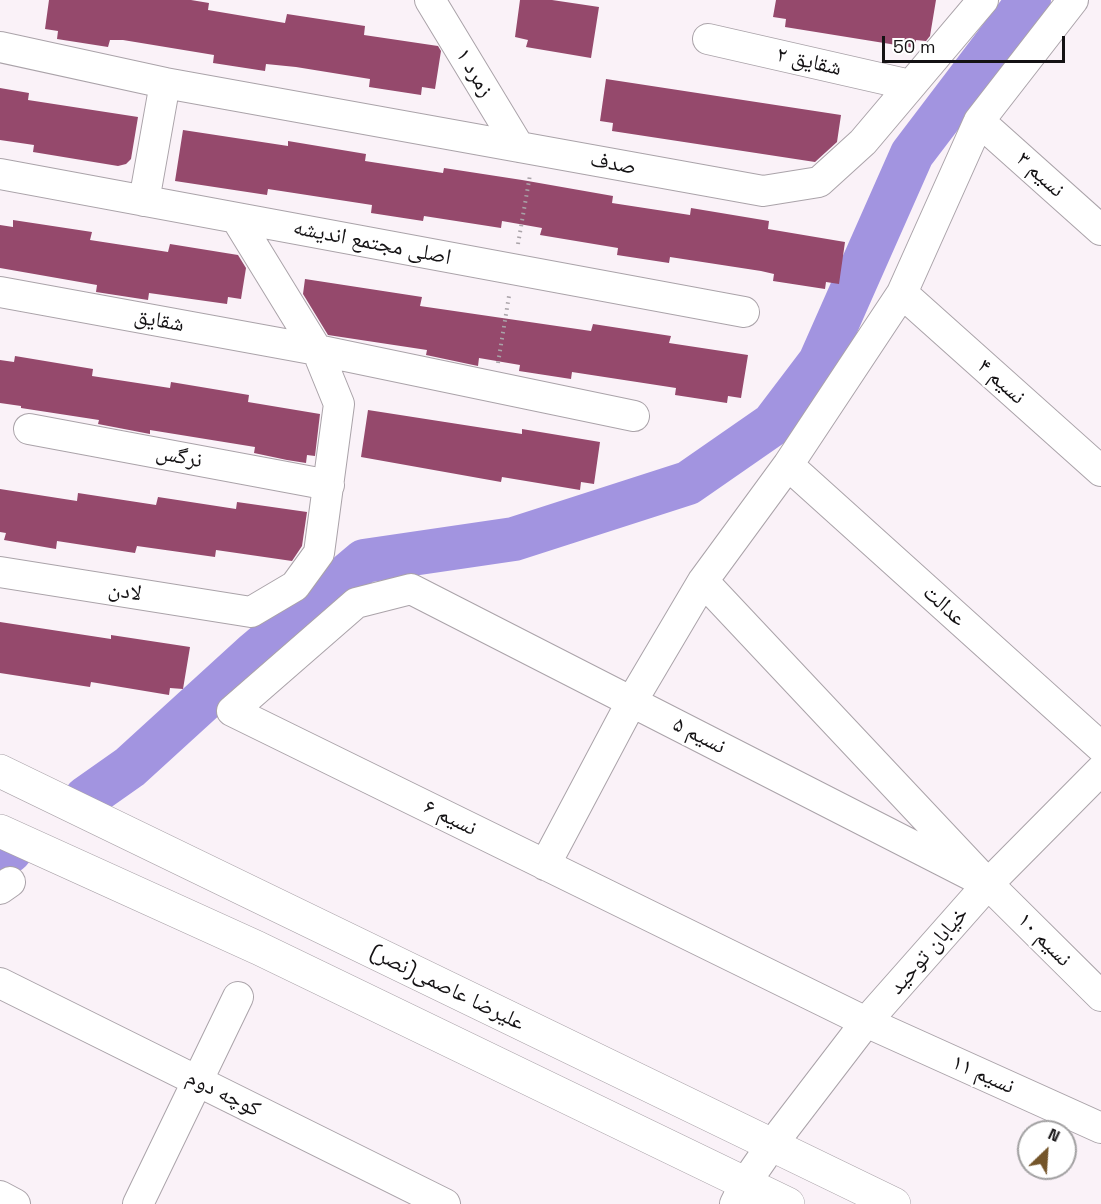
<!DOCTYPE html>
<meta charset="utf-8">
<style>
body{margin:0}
#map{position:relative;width:1101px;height:1204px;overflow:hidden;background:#faf2f8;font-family:"Space Grotesk",sans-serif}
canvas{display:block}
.north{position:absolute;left:1017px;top:1120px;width:60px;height:60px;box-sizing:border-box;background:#fff;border:2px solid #a1a0a1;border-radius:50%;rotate:25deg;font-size:16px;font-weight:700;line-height:24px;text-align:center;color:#141214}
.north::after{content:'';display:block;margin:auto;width:21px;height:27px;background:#74552a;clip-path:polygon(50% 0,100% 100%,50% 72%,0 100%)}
.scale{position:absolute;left:882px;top:36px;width:183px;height:27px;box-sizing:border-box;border:3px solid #141214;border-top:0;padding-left:8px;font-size:18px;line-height:21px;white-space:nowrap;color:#141214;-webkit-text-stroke:4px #fff;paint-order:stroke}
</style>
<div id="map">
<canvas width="1101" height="1204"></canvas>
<div class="north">N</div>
<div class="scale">50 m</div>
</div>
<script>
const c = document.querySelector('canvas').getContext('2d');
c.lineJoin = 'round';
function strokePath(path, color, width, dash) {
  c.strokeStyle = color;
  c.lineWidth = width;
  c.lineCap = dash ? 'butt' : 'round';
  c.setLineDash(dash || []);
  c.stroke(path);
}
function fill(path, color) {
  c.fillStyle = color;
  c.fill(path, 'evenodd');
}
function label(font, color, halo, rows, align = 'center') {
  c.font = font + ' "Space Grotesk","Noto Naskh Arabic",sans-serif';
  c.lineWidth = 5;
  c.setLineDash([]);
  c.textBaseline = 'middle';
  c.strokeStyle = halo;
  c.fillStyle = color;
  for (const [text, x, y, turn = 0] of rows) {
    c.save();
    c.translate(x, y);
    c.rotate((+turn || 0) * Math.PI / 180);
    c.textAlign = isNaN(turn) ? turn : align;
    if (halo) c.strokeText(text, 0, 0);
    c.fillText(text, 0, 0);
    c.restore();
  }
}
const river = new Path2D(`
 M86,798l44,-31 125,-114 109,-92 150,-22 174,-56 85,-59 47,-62 92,-208 117,-154
 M0,858l10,-7`);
const building = new Path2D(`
 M49,0h142l18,3 -1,7 77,13 2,-9 78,12 -1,9 74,11 3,5 -6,38 -13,-2 -1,8 -52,-8 1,-8 -74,-12 -30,-3 -1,7 -52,-8 1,-8 -91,-15h-13l-2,7 -51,-8 1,-8 -13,-2z
 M520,0h32l47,7 -8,51 -65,-11 2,-7 -13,-3z
 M776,0h160l-6,36 -4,5 -10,-1 -1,8 -130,-21 1,-8 -13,-2z
 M606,79l235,36 -4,27 -22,20 -203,-31 1,-8 -13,-2z
 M0,88l29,5 -1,7 110,17 -7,42 -5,5 -8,2 -85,-14 1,-7 -34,-5z
 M183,130l105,16v-5l78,13 -1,7 78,12 1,-5 78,12 91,16 -1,7 78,12 1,-7 78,13 -1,8 77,13 -6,42 -13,-2 -1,7 -52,-8 1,-7 -13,-3 -91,-14 -1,6 -52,-8 1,-7 -78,-13 2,-7 -40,-7 -1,7 -77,-12 -1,5 -52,-8 1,-8 -104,-16 -1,6 -92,-14z
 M13,220l79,12 -2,8 78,12 2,-8 68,11 8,13 -5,31 -13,-2 -1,7 -78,-11 -1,7 -52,-8 1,-7 -97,-17v-43l13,2z
 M305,279l117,18 -2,9 171,25 2,-7 78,12 -2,7 79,12 -7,43 -13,-2 -1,7 -52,-8 1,-7 -104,-16 -1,7 -52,-8 1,-6 -41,-7 -1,8 -52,-11 1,-5 -99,-15 -25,-41z
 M15,356l78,13 -1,7 78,12 1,-6 78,13 -1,7 72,12 -5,42 -8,-1 -1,8 -19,-3 -33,-7 1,-6 -105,-17v4l-52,-10 1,-4 -78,-12v-2l-21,-3v-43l14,2z
 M368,410l154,24v-5l78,13 -6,42 -13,-2 -1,8 -78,-13 -1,5 -140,-25z
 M0,489l77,12 1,-8 78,12 2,-8 78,12 1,-7 70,10 -5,34 -10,15 -76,-11 -1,7 -78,-11 -2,7 -78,-12 -1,8 -52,-9 2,-7 -6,-1z
 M0,622l111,17v-4l79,12 -7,42 -13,-1 -1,7 -78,-13 -1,5 -90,-14z`);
const path = new Path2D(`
 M518,244l12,-69
 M498,363l11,-67`);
const minor = new Path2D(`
 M430,0l89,147
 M708,39l202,46
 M0,47l165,36 -21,118
 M165,83l598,108 56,-9 44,-40 120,-142
 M979,121l122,109
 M0,174l744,138
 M0,292l317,58 317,66
 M902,293l199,178
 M29,429l300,56
 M788,465l313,282
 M0,572l251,40 44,-26 24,-33 20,-149 -22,-54 -81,-132
 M703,581l285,303 113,112
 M545,865l87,-164 71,-120 85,-116 114,-172 77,-172 94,-121
 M988,884l-577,-295 -55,14 -124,108 634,311 235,106
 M0,889l10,-7
 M0,983l445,221
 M0,1196l15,8
 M138,1204l100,-207
 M735,1204l11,-22 25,-36 95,-124 122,-138 113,-114`);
const tertiary = new Path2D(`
 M0,771l894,433
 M0,831l258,117 530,256`);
const streetNames = [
 ["شقایق ۲",809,62,13],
 ["زمرد ۱",474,73,59],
 ["صدف",613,164,10],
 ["نسیم ۳",1040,175,42],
 ["اصلی مجتمع اندیشه",372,243,11],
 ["شقایق",159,321,10],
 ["نسیم ۴",1001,382,42],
 ["نرگس",179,457,11],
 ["لادن",125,592,9],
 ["عدالت",944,606,42],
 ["نسیم ۵",699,736,27],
 ["نسیم ۶",450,818,26],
 ["نسیم ۱۰",1044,940,45],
 ["خیابان توحید",929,951,-49],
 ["علیرضا عاصمی(نصر)",447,988,26],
 ["نسیم ۱۱",983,1075,24],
 ["کوچه دوم",223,1094,26]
];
strokePath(river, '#a294e0', 44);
fill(building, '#95496c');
strokePath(minor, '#aaa3a9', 32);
strokePath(tertiary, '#aaa3a9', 34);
strokePath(path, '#a9a3a8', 4, [1.5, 4.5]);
strokePath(minor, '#fff', 30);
strokePath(tertiary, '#fff', 33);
label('22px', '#141214', '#fff', streetNames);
</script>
